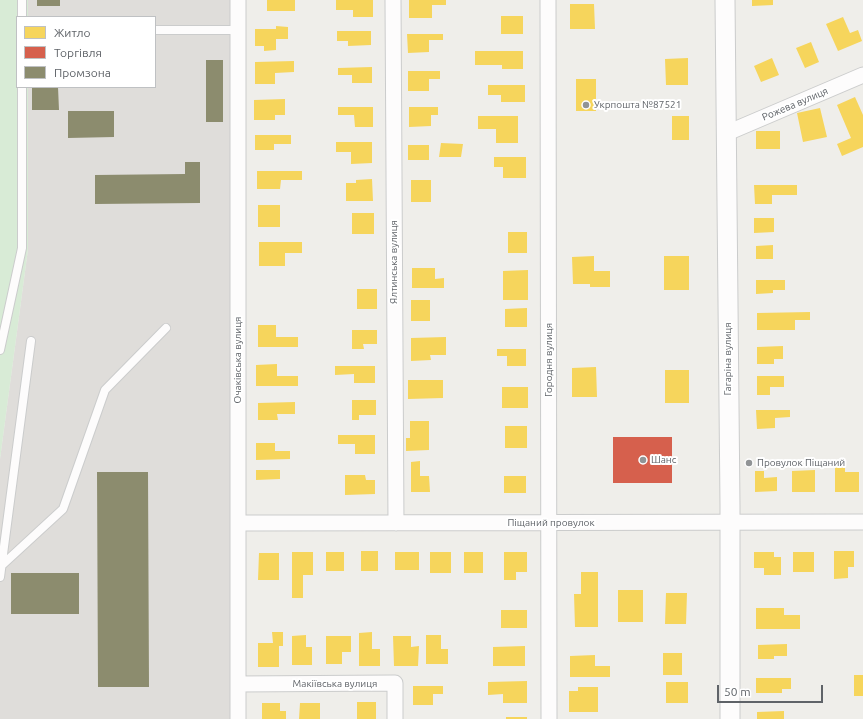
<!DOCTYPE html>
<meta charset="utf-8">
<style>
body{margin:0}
#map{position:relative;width:863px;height:719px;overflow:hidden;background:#efeeea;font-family:Ubuntu,sans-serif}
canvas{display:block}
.legend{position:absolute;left:16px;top:16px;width:140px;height:72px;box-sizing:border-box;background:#fff;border:1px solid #bfc1c3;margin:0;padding:5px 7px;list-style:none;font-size:12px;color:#5f6368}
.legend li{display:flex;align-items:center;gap:8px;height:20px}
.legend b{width:20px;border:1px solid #bfc1c3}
.scale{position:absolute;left:717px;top:685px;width:106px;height:18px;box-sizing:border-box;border:2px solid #5f6368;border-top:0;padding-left:5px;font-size:12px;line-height:14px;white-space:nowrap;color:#5f6368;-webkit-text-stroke:3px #fff;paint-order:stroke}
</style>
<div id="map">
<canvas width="863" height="719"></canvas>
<ul class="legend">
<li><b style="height:11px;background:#f6d55c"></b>Житло</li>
<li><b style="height:11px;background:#d6604d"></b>Торгівля</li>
<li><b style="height:11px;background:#8c8c6e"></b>Промзона</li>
</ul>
<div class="scale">50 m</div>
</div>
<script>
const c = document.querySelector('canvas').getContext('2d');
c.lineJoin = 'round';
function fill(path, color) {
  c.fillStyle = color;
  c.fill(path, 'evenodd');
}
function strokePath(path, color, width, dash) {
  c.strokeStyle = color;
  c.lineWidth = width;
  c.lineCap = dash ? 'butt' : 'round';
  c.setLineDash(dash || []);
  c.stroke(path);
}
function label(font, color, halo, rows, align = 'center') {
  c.font = font + ' Ubuntu,sans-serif';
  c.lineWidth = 4;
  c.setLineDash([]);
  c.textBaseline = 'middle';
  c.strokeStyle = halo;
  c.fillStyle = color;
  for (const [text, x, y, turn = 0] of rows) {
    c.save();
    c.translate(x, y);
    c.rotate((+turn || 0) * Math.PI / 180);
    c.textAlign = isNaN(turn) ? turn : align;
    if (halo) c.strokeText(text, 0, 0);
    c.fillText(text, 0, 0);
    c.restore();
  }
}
const industrial = new Path2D(`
 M28,0h202v719h-230v-260l28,-210v-162h127v-70h-127z`);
const green = new Path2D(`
 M0,0h28v17h-11v70h11v162l-28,210z`);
const homes = new Path2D(`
 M267,0h28v11h-28z
 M336,0h37v17h-20v-7h-17z
 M409,0h37v5h-14v13h-23z
 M752,0h21v5l-21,1z
 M570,4h24l1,25h-25z
 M501,16h22v18h-22z
 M843,17l7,16 8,-3 4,11 -24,10 -12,-27z
 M276,26l12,1v12h-12v11l-12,1v-5h-9v-17h21z
 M337,31h34v14l-23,1v-5h-11z
 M407,34h36v6h-14v12l-21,1z
 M811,42l8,20 -14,6 -9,-20z
 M475,51h48v18h-21v-4h-27z
 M688,58v27h-22l-1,-26z
 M772,58l7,17 -18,7 -7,-16z
 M294,61v11l-19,1v11h-20v-22z
 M372,67v16h-20v-8h-14v-7z
 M408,71h32v8h-11v12h-21z
 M576,79h20v32h-20z
 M488,85h37v17h-24v-7h-13z
 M855,97l8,18v32l-21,9 -5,-12 14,-6 -14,-33z
 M285,99v16h-10v5h-21v-20z
 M338,107h35v20h-18l-1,-12h-16z
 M409,107h29v8h-7v11l-22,1z
 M820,108l7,29 -24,5 -6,-29z
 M478,116h40v27h-22v-14h-18z
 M672,116h17v24h-17z
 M756,131h24v18h-24z
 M255,135h36v9h-17v6h-19z
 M336,142h36v21l-21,1v-12h-15z
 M441,143l22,1 -2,13h-22z
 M408,145h21v15h-21z
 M494,157h32v21h-23v-11h-9z
 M257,171h45v9h-21l-1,9h-23z
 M372,179l1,22h-27v-18h10v-3z
 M411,180h20v22h-20z
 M754,185h43v10h-25v9h-17z
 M258,205h22v22h-22z
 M352,213h22v21h-22z
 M754,218h20v14l-20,1z
 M508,232h19v21h-19z
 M259,242h43v11h-17v13h-26z
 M773,245v14h-17v-13z
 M594,256v15h16v16h-20v-3h-17l-1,-27z
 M664,256h25v34h-25z
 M412,268h23v11l9,-1v10h-32z
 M528,270v30h-25v-29z
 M756,280h29v10h-12v3l-17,1z
 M357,289h20v20h-20z
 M411,300h19v21h-19z
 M527,308v19h-22v-18z
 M810,312v8h-15v10h-38v-17z
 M258,325h18v12h22v10h-40z
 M352,330h25v14h-14l1,5h-12z
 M446,337v18h-16l1,5 -20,1v-23z
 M783,346v13h-9v5h-17v-17z
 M497,349h29v17h-19v-10h-10z
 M277,364v12h21v10h-42v-21z
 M335,366h40v17h-21v-9l-19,1z
 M596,367l1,30h-25v-29z
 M665,370h24v33h-24z
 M757,376h27v11h-14v8h-13z
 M408,380h35v18l-35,1z
 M502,387h26v21h-26z
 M352,400h24v15h-17v5h-7z
 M295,402v12h-18l1,6h-20v-17z
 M756,410h34v7l-15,1v10l-18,1z
 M410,421h19v29l-23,1v-13h4z
 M505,426h22v22h-22z
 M338,435h37v19h-20v-10h-17z
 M256,443h19v8h15v8l-34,1z
 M835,460h10v12h14v20h-24z
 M420,461v15h9l1,16h-19v-30z
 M256,470h24v9l-24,1z
 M815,470v22h-23v-21z
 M755,471h9v7l13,-1v14l-22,1z
 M345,475h20l1,5h9v14l-30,1z
 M504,476h22v17h-22z
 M361,551h17v20h-17z
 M834,551h20v16h-6v11l-14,1z
 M292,552h21v23h-10v23h-11z
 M326,552h18v19h-18z
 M395,552h24v18h-24z
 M430,552h21v21h-21z
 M464,552h19v21h-19z
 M504,552h23v20h-11v8h-12z
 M754,552h20v5h7v18h-17v-7h-10z
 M793,552h21v20h-21z
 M259,553h20v27h-21z
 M581,572h17v55h-23l-1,-33h7z
 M618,590h25v32h-25z
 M666,593h21l-1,31h-21z
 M756,608h28v7h16v14h-44z
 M501,610h26v18h-26z
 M272,632h11v14h-4v21h-21v-24h15z
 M372,632v17h8v17h-21v-33z
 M306,635v12h6v18h-20v-29z
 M426,635h15v14h7v15h-22z
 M326,636h25v16h-9v12h-16z
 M393,636h18v11l8,-1 -1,20h-24z
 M787,644v12h-13v3h-16v-14z
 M525,646v20h-32v-19z
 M663,653h19v22h-19z
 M595,655v11h15v11h-40v-21z
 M854,675h9v21h-9z
 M756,678h35v11h-9v4h-26z
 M527,681v22h-24v-9l-15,1v-13z
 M666,682h22v21h-22z
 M413,686h30v8h-10v11h-20z
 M578,687h20v25h-29v-21h9z
 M357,702h19v17h-19z
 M262,703h18v8h6v8h-24z
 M300,703h20v16h-21z
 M784,711v8h-27v-7z
 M506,717h21v2h-21z`);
const shops = new Path2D(`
 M613,437h59v46h-59z`);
const industry = new Path2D(`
 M37,0h23v6h-23z
 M206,60h17v62h-17z
 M32,87h26l1,23h-27z
 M68,111h46v26l-46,1z
 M185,162h15v41l-105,1v-29l90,-1z
 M97,472h51l1,215h-51z
 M11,573h68v41h-68z`);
const service = new Path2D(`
 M22,17v-17
 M155,30h83
 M0,350l22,-102v-161
 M1,566l62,-57 42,-119 61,-62
 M0,577l31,-236`);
const minor = new Path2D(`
 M393,0l3,523
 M548,0l1,719
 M727,133l136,-58
 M238,523l625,-1
 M238,684l157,-1v36
 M238,719v-719`);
const tertiary = new Path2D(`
 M725,0l5,505v214`);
const markers = [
 [586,105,4,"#919496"],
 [643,460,4,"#919496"],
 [749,463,4,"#919496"]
];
const streetNames = [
 ["Рожева вулиця",795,104,-23],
 ["Ялтинська вулиця",394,262,-90],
 ["Гагаріна вулиця",728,359,-90],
 ["Очаківська вулиця",238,360,-90],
 ["Городня вулиця",549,360,-90],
 ["Піщаний провулок",551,523],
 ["Макіївська вулиця",335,684]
];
const poiNames = [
 ["Укрпошта №87521",594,105],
 ["Шанс",651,460],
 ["Провулок Піщаний",757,463]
];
fill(industrial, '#dfddda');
fill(green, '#d8ebd6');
fill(homes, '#f6d55c');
fill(shops, '#d6604d');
fill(industry, '#8c8c6e');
strokePath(service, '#cbcccc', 10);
strokePath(minor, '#cbcccc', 17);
strokePath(tertiary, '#cbcccc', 21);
strokePath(service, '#fdfcfc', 8);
strokePath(minor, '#fdfcfc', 15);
strokePath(tertiary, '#fdfcfc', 19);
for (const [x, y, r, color] of markers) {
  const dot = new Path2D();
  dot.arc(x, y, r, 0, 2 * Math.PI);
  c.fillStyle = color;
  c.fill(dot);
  strokePath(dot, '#fff', 1.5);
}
label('10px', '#5f6368', '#fff', streetNames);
label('10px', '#5f6368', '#fff', poiNames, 'left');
</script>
